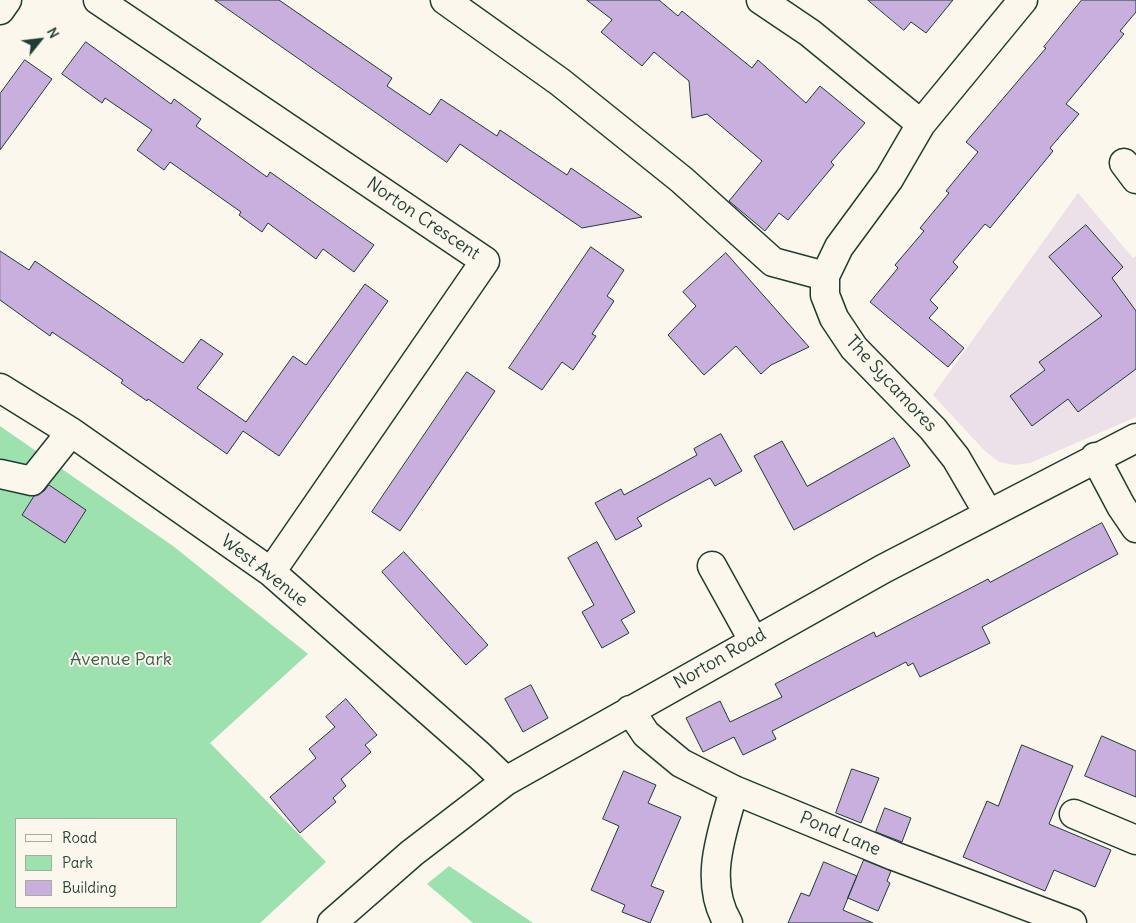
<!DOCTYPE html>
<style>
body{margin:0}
#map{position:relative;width:1136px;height:923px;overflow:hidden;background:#fbf7ec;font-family:Delius,sans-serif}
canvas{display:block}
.legend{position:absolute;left:15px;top:818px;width:162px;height:90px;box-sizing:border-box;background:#fbf7ec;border:1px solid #a3ada2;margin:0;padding:6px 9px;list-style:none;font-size:15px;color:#1f3d34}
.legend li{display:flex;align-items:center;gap:10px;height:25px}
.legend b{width:25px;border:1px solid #a3ada2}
.north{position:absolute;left:15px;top:15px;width:50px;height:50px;-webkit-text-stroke:4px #fbf7ec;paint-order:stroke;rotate:61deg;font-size:14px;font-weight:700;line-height:20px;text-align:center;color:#1f3d34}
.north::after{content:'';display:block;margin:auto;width:18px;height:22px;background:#1f3d34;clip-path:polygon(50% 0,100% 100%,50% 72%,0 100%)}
</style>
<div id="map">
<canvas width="1136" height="923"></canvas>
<ul class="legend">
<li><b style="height:6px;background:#fbf7ec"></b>Road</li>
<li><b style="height:14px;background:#9ce1ae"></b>Park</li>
<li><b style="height:14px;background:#c8afdd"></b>Building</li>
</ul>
<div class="north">N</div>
</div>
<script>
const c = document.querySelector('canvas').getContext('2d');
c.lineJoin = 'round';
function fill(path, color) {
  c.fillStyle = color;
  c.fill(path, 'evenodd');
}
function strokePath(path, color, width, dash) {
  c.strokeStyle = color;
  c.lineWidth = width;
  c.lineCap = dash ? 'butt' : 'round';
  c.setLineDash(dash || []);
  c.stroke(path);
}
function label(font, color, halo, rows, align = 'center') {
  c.font = font + ' Delius,sans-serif';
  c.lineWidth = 4;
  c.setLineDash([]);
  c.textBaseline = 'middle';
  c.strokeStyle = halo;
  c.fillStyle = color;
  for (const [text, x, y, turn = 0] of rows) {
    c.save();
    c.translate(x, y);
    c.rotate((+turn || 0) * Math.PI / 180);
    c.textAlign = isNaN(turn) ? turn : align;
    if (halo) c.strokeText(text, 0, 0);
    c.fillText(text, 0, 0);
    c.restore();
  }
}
const built = new Path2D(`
 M1078,193l55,65 3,-2v161l-106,46 -16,2 -15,-3 -15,-12 -51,-55z`);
const green = new Path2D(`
 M0,426l173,120 135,108 -98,89 116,119 -66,61h-260zM16,819h160v88h-160z
 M449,866l84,57h-60l-46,-39z`);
const building = new Path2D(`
 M215,0h64l113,78 -5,8 43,29 11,-16 56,37 3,-6 67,45 4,-7 71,49 -60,11 -122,-84 -13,18z
 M587,0h72l19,16 4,-5 70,57 6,-8 48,43 14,-17 45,37 -34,39 3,3 -46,55 -9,-7 -14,18 -36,-30 33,-40 -55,-47 -15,4 -3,-37 -35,-29 -12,14 -41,-34 11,-12z
 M868,0h85l-27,33 -15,-11 -7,8z
 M1082,0h54v12l-16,19 4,3 -58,70 13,10 -29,34 3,3 -63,77 -5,-4 -32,38 5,5 -28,33 8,8 -9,10 35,30 -16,19 -78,-65 28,-34 -3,-3 29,-34 -4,-3 29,-35 -3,-2 32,-39 -12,-10 80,-94 -2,-1z
 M86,42l85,62 3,-5 27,20 -5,7 71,51 3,-5 104,73 -20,27 -31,-23 -7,10 -48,-36 -6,9 -23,-17 2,-3 -71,-50 -6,8 -27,-20 15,-20 -47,-32 -3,5 -40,-29z
 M25,60l27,19 -52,71v-56z
 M1086,225l37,42 -11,11 24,33v58l-58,43 -10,-13 -36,27 -22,-30 35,-26 -6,-8 63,-46 -53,-59z
 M591,247l33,23 -17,26 7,5 -22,33 4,2 -23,34 -11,-8 -20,28 -33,-22z
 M0,251l29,19 6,-9 148,102 18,-24 22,15 -26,34 49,34 47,-66 13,9 59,-81 23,17 -109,155 -36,-25 -16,23 -79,-55 -1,2 -26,-18 2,-3 -35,-24 -36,-24 -2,4 -50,-36z
 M726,253l83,94 -38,18 -10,9 -25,-28 -32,29 -36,-40 28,-29 -13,-14z
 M467,372l28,19 -95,140 -28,-19z
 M721,434l21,37 -27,15 -5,-8 -37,20 -36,20 5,8 -26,14 -21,-37 26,-14 3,6 37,-20 36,-20 -3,-6z
 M894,438l16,28 -116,64 -40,-74 28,-15 25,45z
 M49,485l37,25 -21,33 -43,-28 12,-19 10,-5z
 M1102,523l16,31 -136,73 8,16 -70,34 -7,-14 -5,3 -2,-4 -134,69 4,8 -33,16 -9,-18 -31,15 -17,-34 34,-17 10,21 52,-25 -7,-13 99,-52 2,5 112,-58 2,3z
 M597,542l38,70 -14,8 8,13 -27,15 -20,-36 12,-7 -26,-47z
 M404,552l84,93 -22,20 -84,-93z
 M531,685l17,33 -25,14 -18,-33z
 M346,699l31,36 -12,10 6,7 -30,27 5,7 -13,12 3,4 -36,31 -30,-36 46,-39 -7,-9 26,-22 -9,-10z
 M1102,736l34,15v46l-51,-21z
 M1022,745l51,21 -24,58 62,26 -16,37 -41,-17 -9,21 -82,-34 24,-56 11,5z
 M852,769l27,9 -18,45 -25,-10z
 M624,771l32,14 -8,18 33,14 -30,69 13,5 -14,32 -28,-11 3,-7 -34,-15 28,-64 -16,-7z
 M885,808l26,10 -9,24 -26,-10z
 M864,860l27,11 -4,10 3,2 -12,28 -30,-13z
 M824,862l33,14 -14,34 30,13h-85l13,-30 8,3z`);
const minor = new Path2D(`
 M98,0l387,261 -214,311
 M445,0l115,82 122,98 91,82 52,14
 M761,0l49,33 111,91
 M0,10l7,-10
 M1124,163l12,16
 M0,388l71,44 200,140 209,184 26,25
 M1095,457l26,49 15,22
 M0,474l32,7 39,-49
 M988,513l-32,-55 -23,-29 -79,-81 -20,-30 -9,-23v-19l14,-29 50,-68 32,-55 102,-124
 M712,566l41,74
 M630,710l16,24 35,29 53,27 160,66 178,67
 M1074,814l62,26
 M332,923l80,-70 94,-72 377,-212 253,-131
 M728,923c-25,-42 -6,-90 6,-133`);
const streetNames = [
 ["Norton Crescent",423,219,34],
 ["The Sycamores",891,384,47],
 ["West Avenue",264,571,38],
 ["Norton Road",720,659,-30],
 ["Pond Lane",840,834,23]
];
const parkNames = [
 ["Avenue Park",121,660]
];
fill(built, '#ece1e8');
fill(green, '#9ce1ae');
fill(building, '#c8afdd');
strokePath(building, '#1f3d34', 1);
strokePath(minor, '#1f3d34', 31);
strokePath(minor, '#fbf7ec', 28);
label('18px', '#1f3d34', '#fbf7ec', streetNames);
label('18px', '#385e4c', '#fbf7ec', parkNames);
</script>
